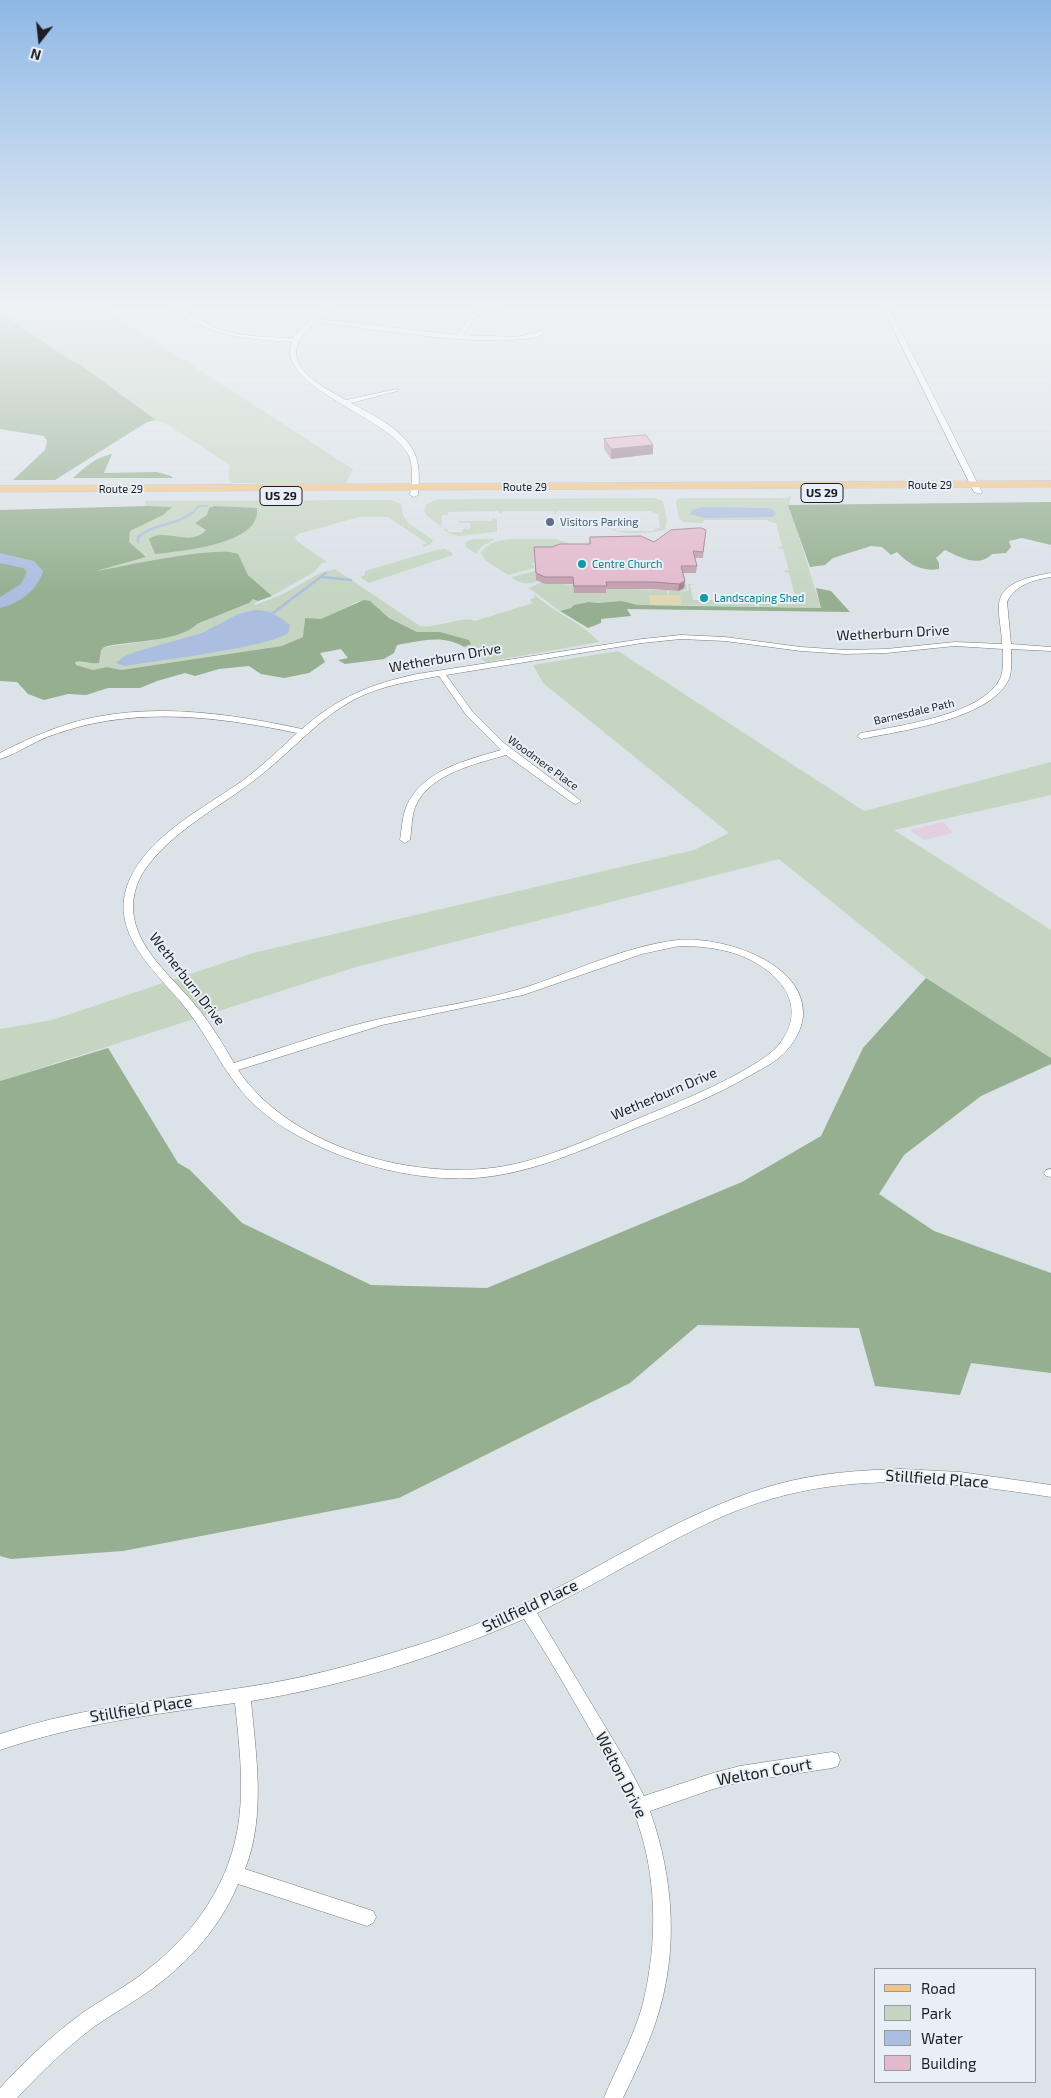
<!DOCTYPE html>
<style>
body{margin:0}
#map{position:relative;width:1051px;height:2098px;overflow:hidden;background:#dbe2e8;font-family:"Exo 2",sans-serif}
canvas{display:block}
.legend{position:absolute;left:874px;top:1968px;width:162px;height:115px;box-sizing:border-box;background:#e8eff6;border:1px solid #979ca1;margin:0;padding:6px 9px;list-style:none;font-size:15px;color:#1d1f22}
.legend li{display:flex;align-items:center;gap:10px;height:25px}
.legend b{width:25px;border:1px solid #979ca1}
.north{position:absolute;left:15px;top:15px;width:50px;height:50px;-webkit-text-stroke:4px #e8eff6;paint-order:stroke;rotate:196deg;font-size:14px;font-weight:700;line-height:20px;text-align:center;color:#1d1f22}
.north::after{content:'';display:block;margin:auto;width:18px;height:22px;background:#1d1f22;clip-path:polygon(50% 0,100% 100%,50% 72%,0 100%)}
</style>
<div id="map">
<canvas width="1051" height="2098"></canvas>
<ul class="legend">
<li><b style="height:6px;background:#f1c486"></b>Road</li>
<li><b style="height:14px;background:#c5d5c2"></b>Park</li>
<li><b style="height:14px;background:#abbee0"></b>Water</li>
<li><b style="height:14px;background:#e3bacd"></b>Building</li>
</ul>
<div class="north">N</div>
</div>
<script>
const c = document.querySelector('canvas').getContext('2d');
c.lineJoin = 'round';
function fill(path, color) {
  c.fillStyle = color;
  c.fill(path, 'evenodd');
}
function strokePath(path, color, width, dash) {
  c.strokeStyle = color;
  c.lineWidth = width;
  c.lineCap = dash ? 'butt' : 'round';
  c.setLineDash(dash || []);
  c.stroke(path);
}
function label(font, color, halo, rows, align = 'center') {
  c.font = font + ' "Exo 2",sans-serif';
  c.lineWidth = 4;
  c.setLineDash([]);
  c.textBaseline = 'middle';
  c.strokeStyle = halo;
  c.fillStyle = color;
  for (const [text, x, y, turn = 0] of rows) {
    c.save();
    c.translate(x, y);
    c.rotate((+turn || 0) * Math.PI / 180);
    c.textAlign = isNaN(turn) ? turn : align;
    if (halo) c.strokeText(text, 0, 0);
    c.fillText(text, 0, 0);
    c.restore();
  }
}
const industrial = new Path2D(`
 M943,822l10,11 -29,7 -14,-10z`);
const green = new Path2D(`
 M0,302h94l259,167 -7,15 -113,-1 -5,-5 2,-13 -62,-40 -12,-5 -75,-55 -14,-7 -67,-46z
 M791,496l-2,9 32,103 -140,-3 -1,-10h-11v-4h9l5,-7h3l1,5 -7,4 9,-3 -1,-6h7l-5,1 3,15h103l-7,-27 -7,-2 7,-1 -6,-21 -7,-1 6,-2 -6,-23 -7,-1 -1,-2h-64l-2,3 -18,-1 -5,-3 -3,-17 2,-3 6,-1h102z
 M655,498l8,3 4,20 -2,9c-9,3 -46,5 -53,-1h3l2,2h37v-2l6,-1 -2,-14 -6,-1 -1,-2h-94l-1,3 -3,-3h-49l-4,3 -2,-3 -50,1v3h-6l-1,13 6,1 1,3h14l1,-3h7v-6h-10l-2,-2h33l2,-3 4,1v12l-2,1 -37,4 -8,-2 -24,-19 -2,-5 3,-6 11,-5z
 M391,500l10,4 2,11 5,8 25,17 -2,4 -7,3 -2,-2 5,-2 -39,-26h-29l-61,17 -3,3 2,4 30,21 -5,1 -8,9 -42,24c-8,-7 -19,-15 -25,-23 -7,-8 -5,-20 -17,-21l-48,4 -94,16 57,-15 -17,-15 2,-11 41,-24 -26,-1v-5z
 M473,539h23l-14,7 -6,8 -11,-8 1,-4z
 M513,539h42l16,5h18l-55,10v8l-2,2 2,1v3l-26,7 -22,-14 -5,-8c7,-12 20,-13 32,-14z
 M445,549l7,4 1,2 -84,28 -9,-6 5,-2v-4l71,-21z
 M335,569l85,57c15,3 45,-11 55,-5l58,-18 -3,-3 5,-3 -1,-3c20,19 47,28 65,48l-113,20 -22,-15 5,-1v-6l-32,-8h-20l-28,-14 -19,-17 -14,1 -14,9 -21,8 -17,2 1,11 -2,5 -21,9 -161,24 -15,-3 -13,3 -17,-5 -1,-3 23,1 3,-14 3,-2 46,-6 21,-6 78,-32 4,-4 5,2 -5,3 3,1 27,-11 39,-22z
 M535,571l3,10c-12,4 -17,3 -27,-4z
 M542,582c39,4 83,8 125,8l1,5h-19l1,10h-12l-17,-4 -23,2 -13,-1 -11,3 -3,3 -11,3 -31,-23z
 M618,651l246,160 187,-49v33l-157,35 157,100v128l-125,-80 -147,-119 -423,108 -356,114v-52l52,-9 201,-67 441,-103 35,-17 -186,-150 -10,-18z`);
const forest = new Path2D(`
 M0,312l67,46 14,7 75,55 -9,2 -92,58h-42l32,-30 2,-9 -3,-5 -44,-7z
 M112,454l-8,19 53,-1 14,4 2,2h-100c12,-11 23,-21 39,-24z
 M1051,502v43l-29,-7 -13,3 2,6 -5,6 -14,1c-13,14 -33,3 -47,-4l-9,8 3,5v6c-17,3 -31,-5 -42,-17l-6,3 -9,-8 -11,-1 -38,12 -8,7 -15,2 -22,-62z
 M147,506l25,1 -9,8 -33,16 -1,11 17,15 -50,14c26,-4 122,-26 142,-17l10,21 24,21 -14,5 -5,-2 -4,4 -52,21c-19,19 -69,16 -93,23l-3,3 -2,13c-8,1 -20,-3 -24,-1l1,3 17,5 14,-3 14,3 161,-24 21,-9 2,-19 16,1 43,-19 6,1 19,17 28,14h23l29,8 2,4 -7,3c-21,-13 -44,-6 -67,-2l-3,8 -10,6 -39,5 -7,-4 10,-2 -7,-9 -21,4 5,9 -16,11 -25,5 -23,-4 -12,-8 -30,3 -24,7 -10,-3 -28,8 -17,7h-32l-22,7 -18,-1 -24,6 -16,-6 -11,-12 -17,-1v-171z
 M214,506l43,2c5,37 -78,43 -102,46l-6,-15c17,-12 41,9 57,-9l-11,-7 12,-8 2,-7z
 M816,588l15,3 19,21 -223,-3 4,7 -30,3v4l-13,5 -28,-17 11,-3 3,-3 14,-3 10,1 23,-2 17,4 183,3z
 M926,978l125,80v6l-70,32 -77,59 -25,39 55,37 117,42v100l-80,-10 -11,32 -85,-9 -16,-58 -161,-3 -68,58 -231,115 -276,53 -112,8 -11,-3v-475l108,-33 70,115 12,7 52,53 129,62 116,3 255,-106 79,-46 42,-88z`);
const sand = new Path2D(`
 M649,595h31l1,10h-31z`);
const water = new Path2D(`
 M702,507l63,1 7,1 4,4 -4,4 -67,1 -15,-4 2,-4z
 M255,610c15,0 24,6 35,15l-1,7c-15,15 -136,29 -164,34l-9,-3 7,-6 12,-5 67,-19 36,-19z`);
const streamFar1 = new Path2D(`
 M192,513l7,-7h8`);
const stream = new Path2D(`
 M138,542v-5c16,-14 39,-11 55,-25
 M322,577l29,3
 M273,613l53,-40`);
const river = new Path2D(`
 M0,553l34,8 9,10c-6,20 -23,32 -43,37v-11l21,-13 6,-12 -4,-4 -23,-5z`);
const street = new Path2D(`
 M163,302c17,0 39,21 56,27 23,8 50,8 74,9 9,-12 35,-36 51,-36l-24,17 137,16c12,-18 24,-33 47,-33l-22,10 -9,8 -10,15 54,2 25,-6 3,2c-34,20 -184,-6 -229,-11 -45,37 -4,59 30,78l51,-11v2l-46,12c22,12 56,28 65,54 4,12 3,25 2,38l-4,2 -4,-2c2,-13 4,-29 -2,-41 -18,-37 -134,-67 -116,-112 -50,-3 -89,-7 -129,-40z
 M880,302h6l96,190 -1,2 -7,-2z
 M1051,573v4c-18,3 -36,8 -44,25l4,42 40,3v4l-40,-2c0,9 1,19 -1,27 -14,43 -111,55 -149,63l-4,-3 4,-3c37,-7 121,-18 139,-54 4,-8 3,-21 3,-30l-48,-3 -69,7 -41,1 -44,-3 -76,-10 -44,-2 -39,4 -196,32 26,36 32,32 77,58 -5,3 -3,-1 -67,-48c-30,9 -75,18 -90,50 -5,11 -4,24 -6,35l-5,3 -5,-3c2,-11 2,-24 7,-35 16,-35 60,-45 94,-55l-35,-35 -27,-39c-29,5 -58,10 -84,23 -36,19 -62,51 -94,76 -37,30 -82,51 -112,89 -10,12 -17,30 -16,46 3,40 40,67 63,96 15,18 27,38 38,57 49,-15 99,-34 150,-45 45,-10 92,-16 136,-29 52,-16 104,-43 158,-49 41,-4 123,20 125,71 1,14 -7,29 -16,39 -9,11 -24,18 -36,25 -38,22 -78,38 -118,54 -51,21 -102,45 -158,49 -50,3 -106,-9 -152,-30 -32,-14 -63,-33 -84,-60 -22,-28 -36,-60 -59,-87 -28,-33 -72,-71 -51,-120 19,-46 77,-74 116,-102 18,-14 35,-30 52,-46 -72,-15 -146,-25 -219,-6 -13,4 -28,8 -40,14 -12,6 -25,14 -38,18v-6c23,-12 46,-22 71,-30 76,-22 156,-10 231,6 36,-32 69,-45 115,-55l225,-35 39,-4 44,2 76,10 44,3 41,-1 69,-7 47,2c0,-13 -4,-27 -3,-40 2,-23 35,-28 52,-31zM679,946c16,0 31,1 47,5 41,10 87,47 55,91 -15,23 -94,57 -122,68 -50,20 -101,46 -154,56 -90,16 -214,-18 -267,-96l144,-45 141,-30 119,-41z
 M1051,1169v8l-5,-1 -2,-3 2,-3z
 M901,1469l59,3 91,13v12c-115,-18 -222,-28 -332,21 -62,28 -120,65 -182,95l87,145 20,38 69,-23 27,-7 92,-14 6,2 2,6 -2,6 -6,2 -92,14 -27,7 -63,22c24,68 29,141 6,210 -9,27 -21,52 -33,77h-19c12,-30 29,-59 38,-91 17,-66 16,-140 -12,-204 -11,-24 -26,-47 -38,-70 -22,-39 -44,-77 -68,-114 -87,38 -180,67 -273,82 5,54 15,115 -6,168l128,42 3,6 -3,6 -6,3 -129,-42c-17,42 -49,78 -86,105 -18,13 -38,24 -57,37 -28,21 -54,46 -78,72h-17v-10c25,-27 51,-52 81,-74 21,-15 45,-27 66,-44 48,-37 84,-88 92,-150 5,-38 0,-78 -4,-117 -80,11 -158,21 -235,47v-16c90,-30 179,-35 271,-51 50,-9 99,-23 147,-38 50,-16 99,-36 145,-60 70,-37 138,-80 215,-101 41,-11 82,-14 123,-15z`);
const primary = new Path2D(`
 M1051,481v6l-1051,5v-6z`);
const wall = new Path2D(`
 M604,439l49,6v9l-42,5 -7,-10z
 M706,530l-3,28h-8l2,8 -1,7h-13l1,15 -6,3 -26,-2h-46v4h-32l-1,-9h-28l-9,-4 -2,-33h18l37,-3 1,-7 64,5z`);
const shadedWall = new Path2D(`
 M653,445v9l-42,5v-10z
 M685,581l-1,7 -6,3 1,-7z`);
const building = new Path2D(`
 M646,435l7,10 -42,4 -7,-10z
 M701,528l5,2 -3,22 -10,-1 4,15h-16l4,15 -6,3 -26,-2h-47l1,4h-33l-1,-9h-28l-9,-4 -2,-26h18l8,-3h30v-7l51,-1 13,6 17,-12z`);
const markers = [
 [550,522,5,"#5c6f8a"],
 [582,564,5,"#0f9aa8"],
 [704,598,5,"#0f9aa8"]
];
const farStreetnames = [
 ["Route 29",930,485],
 ["Route 29",525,487],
 ["Route 29",121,489],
 ["Barnesdale Path",914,712,-13],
 ["Woodmere Place",543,763,36]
];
const farServicenames = [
 ["Visitors Parking",560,522]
];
const farCulturenames = [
 ["Centre Church",592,564],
 ["Landscaping Shed",714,598]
];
const shields = [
 [822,493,42],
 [281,496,42]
];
const shieldNames = [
 ["US 29",822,493],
 ["US 29",281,496]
];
const streetNames = [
 ["Wetherburn Drive",893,633,-3],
 ["Wetherburn Drive",445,658,-10],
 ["Wetherburn Drive",187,979,52],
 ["Wetherburn Drive",664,1094,-23]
];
const nearStreetnames = [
 ["Stillfield Place",937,1479,4],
 ["Stillfield Place",530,1606,-25],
 ["Stillfield Place",141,1709,-9],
 ["Welton Court",764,1772,-10],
 ["Welton Drive",621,1775,63]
];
fill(industrial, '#e2d0e1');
fill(green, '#c5d5c2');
fill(forest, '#95af90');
fill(sand, '#e1d7b2');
fill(water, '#abbee0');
strokePath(streamFar1, '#abbee0', 2);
strokePath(stream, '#abbee0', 2.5);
fill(river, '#abbee0');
strokePath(street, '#757b82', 1);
strokePath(primary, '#c0c0c1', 1);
fill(street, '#fff');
fill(primary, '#f1c486');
fill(wall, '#c3a0b0');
fill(shadedWall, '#9f8290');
fill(building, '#e3bacd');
strokePath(building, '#9f8290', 1);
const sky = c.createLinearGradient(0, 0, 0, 596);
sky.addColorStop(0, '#8fb8e5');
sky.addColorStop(0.51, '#eff2f5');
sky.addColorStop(1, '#eff2f500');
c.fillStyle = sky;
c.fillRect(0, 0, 1051, 596);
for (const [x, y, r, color] of markers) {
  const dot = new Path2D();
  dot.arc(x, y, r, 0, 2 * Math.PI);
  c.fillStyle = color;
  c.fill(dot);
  strokePath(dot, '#e8eff6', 2);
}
label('11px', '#1d1f22', '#e8eff6', farStreetnames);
label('11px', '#4e5e75', '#e8eff6', farServicenames, 'left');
label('11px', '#0d838f', '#e8eff6', farCulturenames, 'left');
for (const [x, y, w] of shields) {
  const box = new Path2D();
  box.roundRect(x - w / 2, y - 9.5, w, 19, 4);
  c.fillStyle = '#e8eff6';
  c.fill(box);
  strokePath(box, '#1d1f22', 1);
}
label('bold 12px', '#1d1f22', null, shieldNames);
label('14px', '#1d1f22', '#e8eff6', streetNames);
label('16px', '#1d1f22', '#e8eff6', nearStreetnames);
</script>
